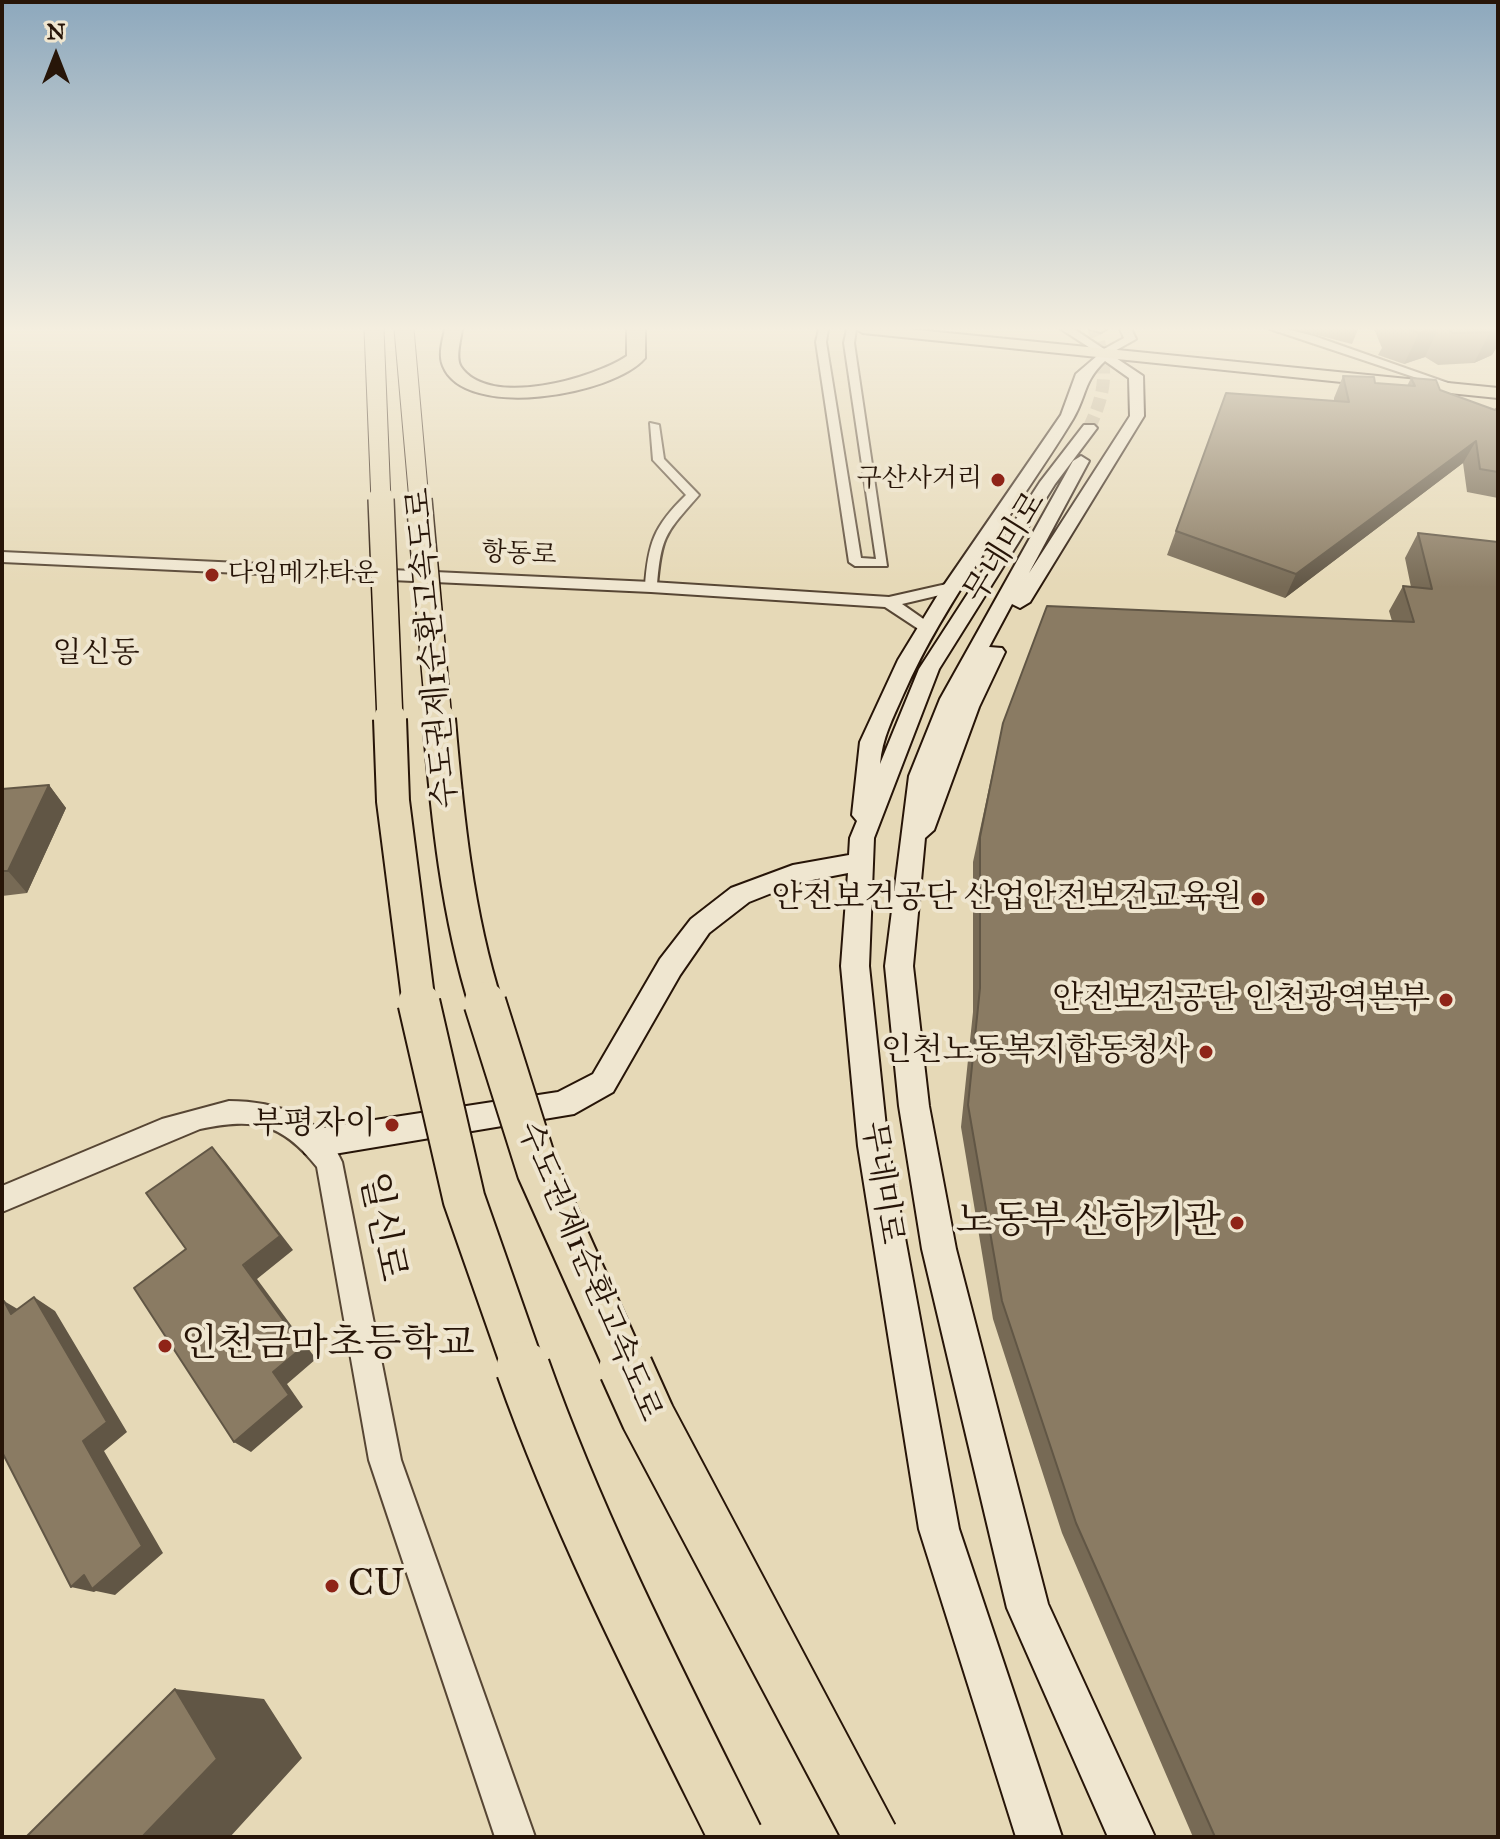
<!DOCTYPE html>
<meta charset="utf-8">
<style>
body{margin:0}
#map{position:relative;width:1500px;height:1839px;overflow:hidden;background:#e6d9b7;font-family:"IM FELL Great Primer",serif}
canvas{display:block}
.frame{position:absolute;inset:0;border:4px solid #271508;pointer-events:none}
.north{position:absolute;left:16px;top:16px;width:80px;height:80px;-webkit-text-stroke:6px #efe6d0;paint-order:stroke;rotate:0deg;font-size:22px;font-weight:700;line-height:32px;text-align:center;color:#271508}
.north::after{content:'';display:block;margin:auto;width:28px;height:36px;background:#271508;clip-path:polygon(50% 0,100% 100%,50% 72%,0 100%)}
</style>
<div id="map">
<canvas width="1500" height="1839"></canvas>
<div class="frame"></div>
<div class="north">N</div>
</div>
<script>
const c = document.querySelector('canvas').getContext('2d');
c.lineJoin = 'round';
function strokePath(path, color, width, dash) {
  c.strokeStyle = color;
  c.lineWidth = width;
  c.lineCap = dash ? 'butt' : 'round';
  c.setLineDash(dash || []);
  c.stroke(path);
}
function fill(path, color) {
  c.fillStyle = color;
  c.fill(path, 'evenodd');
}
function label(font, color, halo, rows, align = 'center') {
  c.font = font + ' "IM FELL Great Primer","Noto Serif KR",serif';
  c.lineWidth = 8;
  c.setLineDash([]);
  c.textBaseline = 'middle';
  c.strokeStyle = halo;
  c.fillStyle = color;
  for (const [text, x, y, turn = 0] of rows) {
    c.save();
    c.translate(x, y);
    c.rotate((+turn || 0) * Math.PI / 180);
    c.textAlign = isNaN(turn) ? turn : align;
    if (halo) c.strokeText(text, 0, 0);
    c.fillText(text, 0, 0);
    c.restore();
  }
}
const tertiaryTunnel = new Path2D(`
 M1089,428c17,-36 20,-61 5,-99`);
const minor = new Path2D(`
 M819,329h9l-2,13 35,216 15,1 -32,-216 3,-14h9l-2,14 33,223h-32l-6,-4 -33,-220z
 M1270,329h16l28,7 151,53 -9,2z
 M650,423l9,2 5,34 35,36c-33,38 -38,40 -42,92l-6,4 -6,-4c3,-44 9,-61 41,-92l-33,-35z`);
const tertiary = new Path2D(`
 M1061,329h13l30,20 20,-11 -4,-9h11l5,10 -32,18z
 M1090,329h16l-5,3z
 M2,552l649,30 238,15 62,-14 8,5 -2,3 -55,13 30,21 2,4 -8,5 -41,-27 -234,-15 -649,-30z
 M229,1101c46,0 93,15 113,61l59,298 134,377h-40l-126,-377 -52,-293c-36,-45 -62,-49 -117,-38l-198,83v-26l160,-67z`);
const secondary = new Path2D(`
 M1104,350l39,26 1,40 -114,186 -10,6 -8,-4 -23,43 13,1 3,4 -26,55 -45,123 -9,8 -12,128 16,140 27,143 92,355 107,233h-47l-101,-229 -85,-359 -23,-143 -14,-140 24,-190 31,-77 133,-238 8,-5 8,5 -60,112 101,-157 -1,-38 -24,-17c-22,21 -18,34 -32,58 -56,92 -126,176 -170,276 -10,23 -21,43 -23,69l39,-95 121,-187 44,-57h10l3,3 -42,56 -116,185 -65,169 -5,128 19,180 71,383 103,308h-46l-97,-308 -61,-383 -17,-180 7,-93 -51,10 -48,19 -40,31 -29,42 -67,117 -39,22 -258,43 -11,-4 -4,-10 4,-10 11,-4 242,-37 35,-18 67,-115 31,-40 40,-31 62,-23 56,-10 1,-17 7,-17 -5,-6 8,-73 38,-82 44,-72 119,-173 15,-41z`);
const primary = new Path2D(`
 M856,329h51l591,59v10l-635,-65z`);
const motorway = new Path2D(`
 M445,329h17c-1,10 -7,28 -1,38 29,42 133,11 166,-11v-27h18v29c-31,37 -180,63 -202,8 -5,-12 0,-26 2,-37z`);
const motorwayBridgeFar4 = new Path2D(`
 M374,329l7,172
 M404,329l15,172`);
const motorwayBridgeFar3 = new Path2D(`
 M381,499l9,222
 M419,499l20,222`);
const motorwayBridgeFar2 = new Path2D(`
 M390,719l3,82 26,204
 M439,719c8,95 18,195 47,286`);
const motorwayBridgeFar1 = new Path2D(`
 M419,1003l45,196 60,171
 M485,1003l53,168 89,199`);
const motorwayBridge = new Path2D(`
 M523,1368c57,161 137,316 213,469
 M626,1368l22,49 223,420`);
const wall = new Path2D(`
 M1294,329h64l-6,15z
 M1374,329h124v16l-6,10 -18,8 -36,2 -13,-8 -21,7 -26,-9 4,-7z
 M1343,376l32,7 32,3 4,-8 29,12 55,20 3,-3v91l-31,-6 -4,-29 -178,135 -118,-43 59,-162 108,8v-3z
 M1418,533l80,9v1295h-305l-131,-304 -69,-214 -32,-192 12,-115v-150l30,-139 389,-102 -3,-10 14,-25 8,1 -6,-29z
 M49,785l17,23 -39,85 -25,3v-107z`);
const shadedWall = new Path2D(`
 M1429,329h9l-13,28 -21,7 15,-31z
 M1496,329h2v16l-6,10 -18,8 16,-31z
 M1476,441l-13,22 -178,135 11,-24z
 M49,785l17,23 -39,85 -19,-22z
 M212,1147l14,16 67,87 -36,29 59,80 -29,25 16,23 -52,45 -17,-10 39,-70z
 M34,1297l21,14 72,121 -23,19 59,102 -48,42 -19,-4 -2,1 -23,-5 13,-12 -1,-134z
 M4,1301l22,13h-15z
 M175,1689l89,10 38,59 -72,79h-88z`);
const building = new Path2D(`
 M1408,329h21l-10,4z
 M1447,329h49l-6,3 -37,1z
 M1343,376l31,1 1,6 40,3 -4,-8 25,2 4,10 55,20 3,-3v65l-18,-3 -4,-28 -180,133 -120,-43 50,-138 123,9z
 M1418,533l80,9v1295h-283l-139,-314 -74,-222 -34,-196 12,-117v-151l23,-114 44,-117 367,16 -11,-36 29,3z
 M49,785l-41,86h-6v-82z
 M212,1147l68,89 -37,29 60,82 -30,25 16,23 -55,47 -100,-154 52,-39 -40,-56z
 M34,1297l73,125 -24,19 59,105 -50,43 -8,-14 -13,12 -69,-135v-150l2,-1 7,13z
 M175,1689l42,70 -75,78h-116z`);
const markers = [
 [998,480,8,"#8f2418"],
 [212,575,8,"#8f2418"],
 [1258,899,8,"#8f2418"],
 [1446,1000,8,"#8f2418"],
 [1206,1052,8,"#8f2418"],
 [392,1125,8,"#8f2418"],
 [1237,1223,8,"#8f2418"],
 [165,1346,8,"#8f2418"],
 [332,1586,8,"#8f2418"]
];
const farPoinames = [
 ["구산사거리",982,480],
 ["다임메가타운",228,575,"left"]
];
const farStreetnames = [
 ["항동로",519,555,3]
];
const farQuarternames = [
 ["일신동",96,655]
];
const streetNames = [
 ["무네미로",1006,548,-58],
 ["수도권제1순환고속도로",434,648,-95],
 ["무네미로",881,1183,81],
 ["수도권제1순환고속도로",588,1272,67]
];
const poiNames = [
 ["안전보건공단 산업안전보건교육원",1242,899],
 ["안전보건공단 인천광역본부",1430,1000],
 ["인천노동복지합동청사",1190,1052],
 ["부평자이",376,1125]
];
const nearPoinames = [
 ["노동부 산하기관",1221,1223,"right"],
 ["인천금마초등학교",181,1346],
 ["CU",348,1586]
];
const nearStreetnames = [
 ["일신로",381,1227,79]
];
strokePath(tertiaryTunnel, '#c0b294', 13, [13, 6]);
strokePath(minor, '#574634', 4);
strokePath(tertiary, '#574634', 4);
strokePath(secondary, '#271508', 4);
strokePath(primary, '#271508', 4);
strokePath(motorway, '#271508', 4);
fill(minor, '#efe6d0');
fill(tertiary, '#efe6d0');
fill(secondary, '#efe6d0');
fill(primary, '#e6d9b7');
fill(motorway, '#e6d9b7');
strokePath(motorwayBridgeFar4, '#271508', 21, []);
strokePath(motorwayBridgeFar3, '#271508', 28, []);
strokePath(motorwayBridgeFar2, '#271508', 36, []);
strokePath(motorwayBridgeFar1, '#271508', 45, []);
strokePath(motorwayBridge, '#271508', 57, []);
strokePath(motorwayBridgeFar4, '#e6d9b7', 19);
strokePath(motorwayBridgeFar3, '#e6d9b7', 25);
strokePath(motorwayBridgeFar2, '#e6d9b7', 32);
strokePath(motorwayBridgeFar1, '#e6d9b7', 41);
strokePath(motorwayBridge, '#e6d9b7', 53);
fill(wall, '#776a55');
fill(shadedWall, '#615645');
fill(building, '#8a7b63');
strokePath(building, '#615645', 2);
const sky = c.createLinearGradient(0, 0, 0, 587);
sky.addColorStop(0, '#8da8bd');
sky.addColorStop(0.56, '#f4eedf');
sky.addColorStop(1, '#f4eedf00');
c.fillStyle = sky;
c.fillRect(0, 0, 1500, 587);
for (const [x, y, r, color] of markers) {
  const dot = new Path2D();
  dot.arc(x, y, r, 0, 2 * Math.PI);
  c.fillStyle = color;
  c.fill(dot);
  strokePath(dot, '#efe6d0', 3);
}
label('26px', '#271508', '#efe6d0', farPoinames, 'right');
label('26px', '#271508', '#efe6d0', farStreetnames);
label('30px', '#271508', '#efe6d0', farQuarternames);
label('32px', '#271508', '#efe6d0', streetNames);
label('32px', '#271508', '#efe6d0', poiNames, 'right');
label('38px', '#271508', '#efe6d0', nearPoinames, 'left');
label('38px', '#271508', '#efe6d0', nearStreetnames);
</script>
